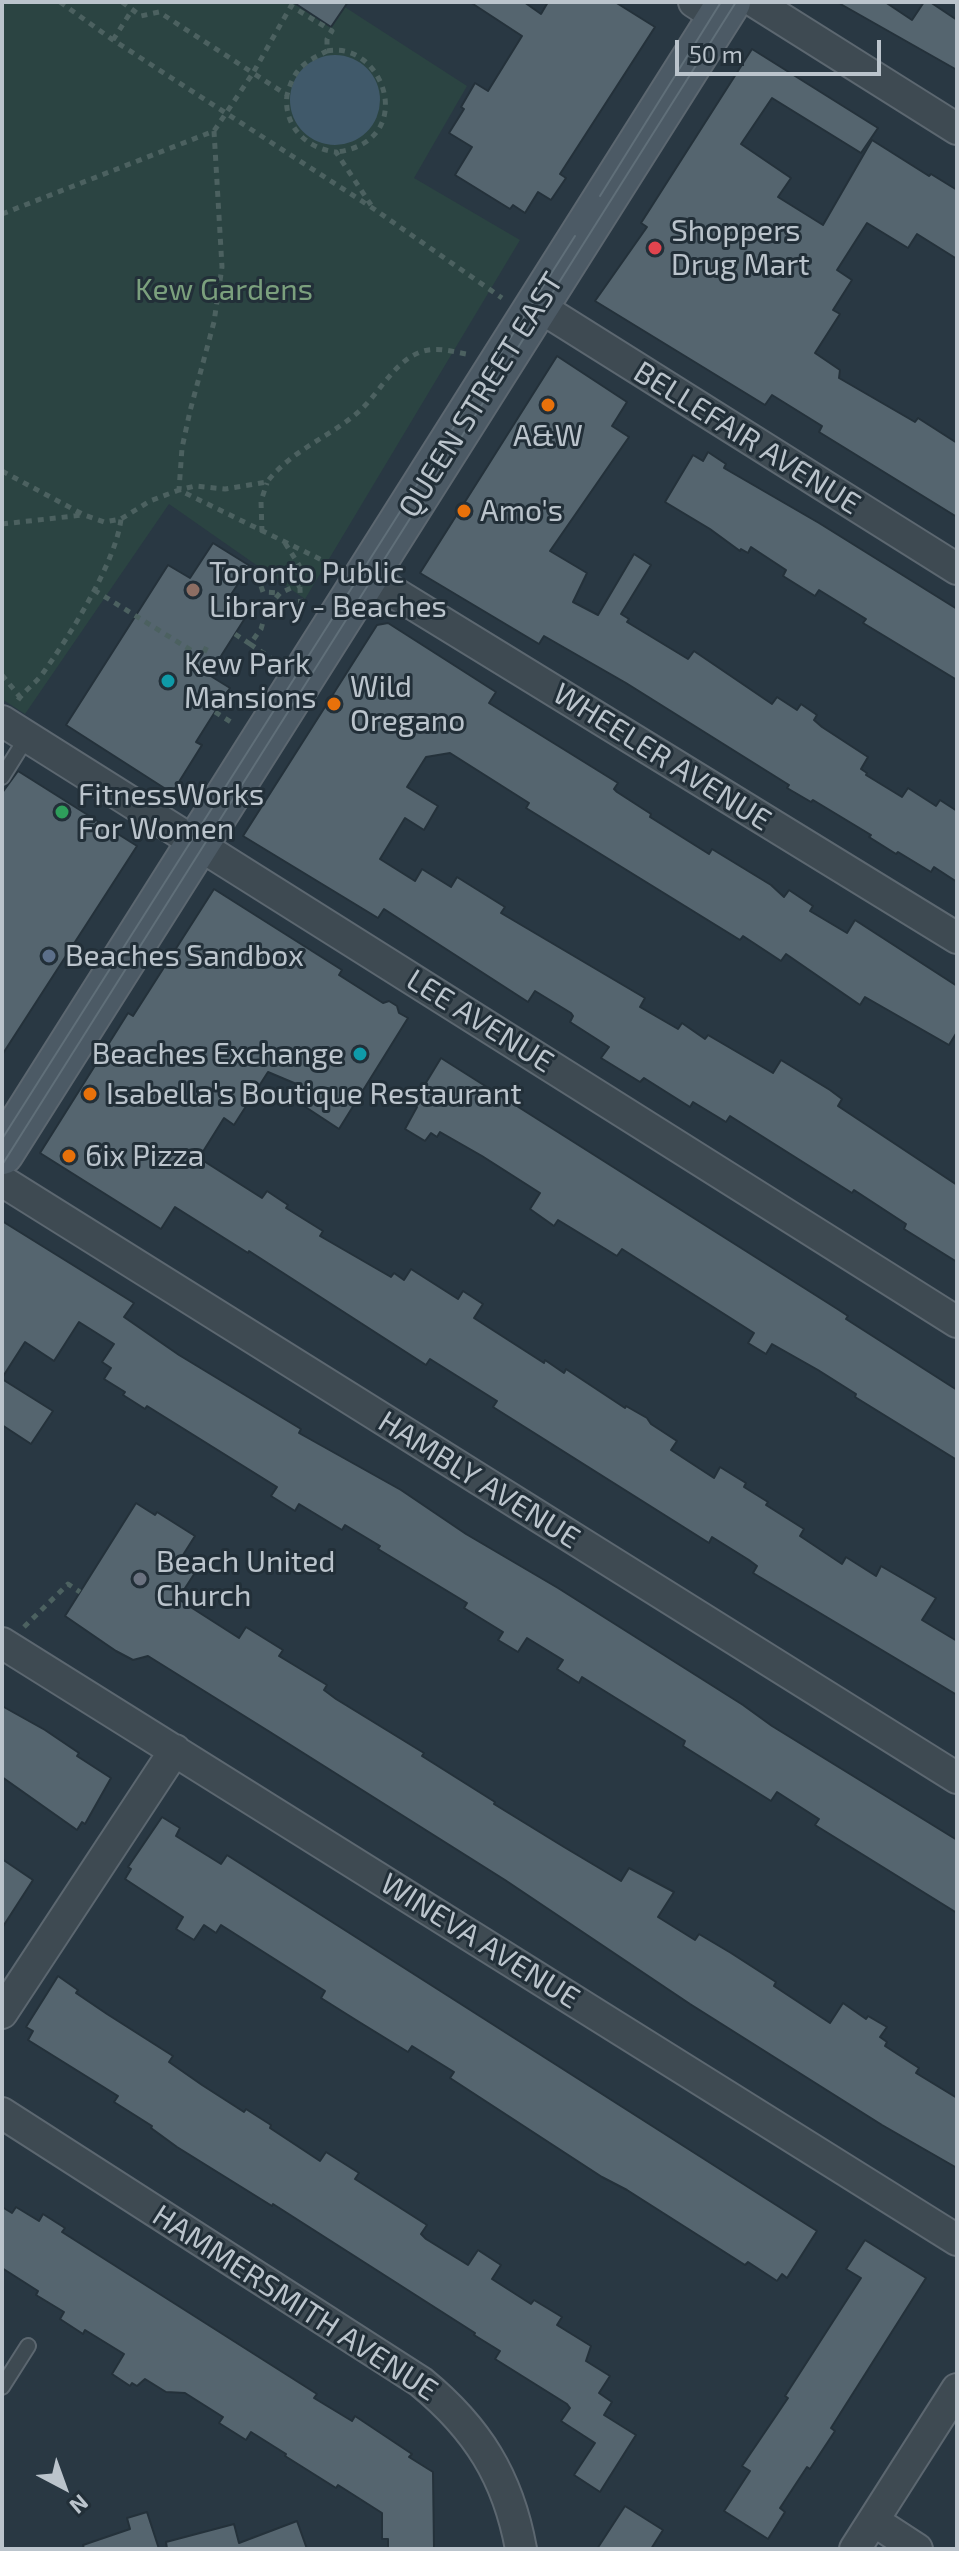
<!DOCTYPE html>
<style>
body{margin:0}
#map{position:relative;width:959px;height:2551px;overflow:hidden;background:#293843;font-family:"Exo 2",sans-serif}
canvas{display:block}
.frame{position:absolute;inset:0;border:4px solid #bbc4cc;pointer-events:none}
.north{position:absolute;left:24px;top:2447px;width:80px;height:80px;-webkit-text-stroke:6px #222f38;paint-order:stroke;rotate:139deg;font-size:22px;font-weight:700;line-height:32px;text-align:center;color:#bbc4cc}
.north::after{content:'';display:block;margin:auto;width:28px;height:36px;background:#bbc4cc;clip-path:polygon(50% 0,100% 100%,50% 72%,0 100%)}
.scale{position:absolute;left:675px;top:40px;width:206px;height:36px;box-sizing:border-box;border:4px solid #bbc4cc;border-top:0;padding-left:10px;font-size:24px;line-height:28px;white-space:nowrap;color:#bbc4cc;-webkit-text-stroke:6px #222f38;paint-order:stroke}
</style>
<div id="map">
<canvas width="959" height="2551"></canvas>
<div class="frame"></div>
<div class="north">N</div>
<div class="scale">50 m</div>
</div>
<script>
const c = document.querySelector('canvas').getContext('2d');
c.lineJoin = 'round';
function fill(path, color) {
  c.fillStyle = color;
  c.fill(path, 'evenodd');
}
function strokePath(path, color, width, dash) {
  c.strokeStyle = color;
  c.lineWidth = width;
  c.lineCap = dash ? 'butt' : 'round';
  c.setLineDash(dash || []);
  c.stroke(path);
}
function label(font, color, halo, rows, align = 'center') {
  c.font = font + ' "Exo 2",sans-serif';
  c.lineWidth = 6;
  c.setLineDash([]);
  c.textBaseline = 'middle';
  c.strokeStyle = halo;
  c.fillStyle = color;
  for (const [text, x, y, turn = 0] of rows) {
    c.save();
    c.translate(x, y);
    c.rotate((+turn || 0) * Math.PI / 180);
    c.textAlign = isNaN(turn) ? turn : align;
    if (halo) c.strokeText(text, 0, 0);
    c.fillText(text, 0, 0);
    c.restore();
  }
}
const green = new Path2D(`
 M2,2h335l130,84 -53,92 106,62 -215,359 -136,-95 -144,210 -23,-15z`);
const water = new Path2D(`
 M290 100a45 45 0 1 1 90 0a45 45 0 1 1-90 0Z`);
const building = new Path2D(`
 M293,2h55l-17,25z
 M470,2h54l17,12 7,-12h67l40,25 -95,147 6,4 -15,22 -13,-8 -13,21 -12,-8 -3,4 -55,-34 17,-28 -23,-14 15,-24 -3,-2 14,-24 13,8 34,-55z
 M837,2h48l27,18 12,-18h6l27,18v50z
 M752,49l126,79 -17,25 -89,-55 -31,46 50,34 -13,19 45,28 49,-85 57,36 2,-2 26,16v69l-40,-25 -9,14 -41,-25 -30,47 15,10 -19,30 7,4 -25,39 25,17 -1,8 76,44 3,-4 39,25v74l-138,-85 3,-6 -50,-31 -7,10 -170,-104 52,-74 -6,-4z
 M557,356l70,46 -15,24 17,11 -79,114 37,22 -14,29 25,13 36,-61 17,11 -30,49 8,5 -2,3 61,37 6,-8 78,53 5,-7 20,13 4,-6 16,11 -3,5 8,7 46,30 -7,12 6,4 -1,2 36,22 6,-9 28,18 4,-6 17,11v71l-23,-15 -3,5 -33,-20 -2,2 -27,-17 2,-2 -58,-35 -2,2 -24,-14 2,-3 -163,-102 -82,-47 -5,8 -119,-71z
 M708,452l18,12 -2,4 95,55 138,86v71l-94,-57 3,-4 -47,-29 -4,6 -32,-20 3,-6 -35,-23 -3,6 -7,-4 -1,2 -30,-22 -45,-27 28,-47 10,6z
 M213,543l37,23 -24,36 21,13 -38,60 21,13 -34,54 6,3 -30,48 -106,-68 102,-160 22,13z
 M388,623l108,69 -7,11 129,80 -4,6 3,3 34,22 -1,3 59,37 3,-5 59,36 13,12 5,-7 24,16 -3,5 37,22 8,-13 102,66v46l-8,13 -84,-48 -5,8 -74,-51 -5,7 -38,-25 -3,4 -214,-132 3,-5 -79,-50 -24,4 -19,30 31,19 -14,24 -19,-12 -25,41 35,22 7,-12 29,18 6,-10 48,30 -4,6 144,85 -5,9 38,22 4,-6 23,16 3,-4 65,38 8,-13 49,30 12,9 -4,7 119,79v77l-53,-33 2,-5 -52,-34 -2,3 -122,-77 -4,6 -33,-20 -3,5 -46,-29 -4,4 -39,-24 8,-11 -39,-25 3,-6 -2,-3 -36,-22 -7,11 -144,-93 -6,9 -135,-82 134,-211z
 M18,771l119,75 -135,209v-262z
 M214,889l128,81 -3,5 44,28 6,-2 8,5 2,7 9,5 -69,111 -35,-23 9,-15 -45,-19 -34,53 -10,-7 -25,40 63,40 5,-7 21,14 -2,3 37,23 -3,5 71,41 3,-4 10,7 7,-11 47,30 5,-8 20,13 -9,14 70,45 1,-3 19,13 2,-4 59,39 1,-2 21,12 4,6 26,17 -6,9 43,28 6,-11 26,16 -2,4 24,15 -2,3 38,24 -4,7 42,28 4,-7 30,19 5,-10 55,32 -14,22 35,21v54l-204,-122 4,-7 -8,-6 -37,-23 -3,6 -216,-136 4,-6 -67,-42 -4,6 -177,-114 -1,2 -73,-46 -14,22 -121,-76 88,-140 5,3z
 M441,1058l398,252 9,6 -2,3 111,71v70l-102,-63 1,-3 -38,-24 -46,-26 -6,10 -18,-11 6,-10 -132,-84 -5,7 -59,-36 -4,6 -24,-17 10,-16 -58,-37 -42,-24 -3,5 -6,-4 -6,8 -20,-12 12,-22 -4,-3z
 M2,1221l132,82 -10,14 55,38 122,74 -2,4 102,57 65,44 92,54 185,117 29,21 185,114v73l-142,-88 4,-6 -42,-27 -6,9 -88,-55 2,-5 -103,-64 -3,6 -22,-14 6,-9 -36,-22 -9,14 -20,-12 5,-8 -39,-24 3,-5 -89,-54 2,-3 -35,-21 -3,5 -43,-26 -4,7 -24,-15 6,-9 -130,-81 -2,3 -22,-14 2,-3 -21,-13 7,-11 -9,-6 12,-18 -35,-22 -25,39 -29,-19 -23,36z
 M2,1379l51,32 -22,33 -29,-19z
 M136,1503l19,12 2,-3 38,24 -12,19 17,10 -22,34 61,39 7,-11 37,23 -4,6 48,29 -3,5 12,9 88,54 -2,3 73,46 -1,2 70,43 57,34 8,-13 45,24 -16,25 37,23 4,-6 32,19 45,29 -2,4 56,37 13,-20 23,16 2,-3 19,11 -7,10 7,5 -2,4 34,22 -3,5 41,25v70l-75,-43 -192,-121 -185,-124 -235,-148 -122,-76 -15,4 -17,-9 -51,-35z
 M2,1706l43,24 34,23 -2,3 34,22 -26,46 -3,-2 -5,8 -75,-53z
 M162,1817l18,11 -4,8 45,28 6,-9 590,376 -30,47 -5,-4 -5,7 -29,-19 -3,3 -118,-75 -25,-13 -152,-99 4,-6 -42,-26 -4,6 -52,-32 -35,-22 4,-7 -104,-66 -5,8 -12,-8 -10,15 -18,-11 7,-12 -58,-38 6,-10 -3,-2z
 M2,1859l31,21 -31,48z
 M58,1976l20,14 -2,3 31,21 66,42 -4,6 33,23 42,27 2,-3 25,16 -1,3 50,33 6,-9 33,21 -4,6 72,46 -6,9 5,5 42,26 10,-15 23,15 -9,14 39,25 3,-4 28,17 -5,8 34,21 -5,15 24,15 -11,17 13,9 -8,13 32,20 -36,57 -26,-17 21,-32 -34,-22 9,-13 -3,-4 -72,-45 5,-8 -26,-16 1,-2 -202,-129 -1,2 -95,-59 -26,-19 1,-2 -38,-24 4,-6 -90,-56 5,-9 -7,-4z
 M2,2207l10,6 4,-6 23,14 4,-7 22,14 -3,4 255,162 -3,4 38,23 3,-5 57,38 -3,3 24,15 1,77h-46v-10h-6v-26l-44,-28 -2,3 -51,-32 1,-2 -35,-22 -5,8 -27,-17 4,-6 -38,-24 -19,-1 -21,-13 -8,7 -5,-3 -2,3 -18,-12 12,-20 -39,-24 -2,4 -23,-15 4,-7 -28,-17 2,-4 -36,-23z
 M865,2240l61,38 -95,150 4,3 -25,38 -3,-2 -27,41 5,4 -17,27 -44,-28 26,-40 -8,-5 46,-68 -3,-2 76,-118 -15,-9z
 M625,2506l38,24 -12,19h-54z
 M147,2512l12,37h-75l-1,-4 47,-16 -3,-11z
 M297,2521l10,28h-140l-1,-7 68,-18 5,19z`);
const path = new Path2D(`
 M60,2l53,38 261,169 128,89
 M122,2l19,14 18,-4 94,61 38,-67 41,25 -5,8v12c-24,12 -33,18 -40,44
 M113,40l19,-30
 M327,51c57,-11 92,90 10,101
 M214,131l8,136 -8,55 -24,89 -8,37 -3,42 16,-4 30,3 42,-7c24,-31 60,-44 89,-68 22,-18 36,-50 62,-61 15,-7 32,-2 48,1
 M2,214l212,-83 39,-58 34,22c-4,31 20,54 49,57l35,53
 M2,471l82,44 20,7 17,-3 29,-18 29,-11 153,75
 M2,524l81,-9
 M262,532l-1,-31 6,-18
 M285,543l14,22 2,48
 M269,580l-3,-1 -5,7 2,6 16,1
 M94,590l108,67 5,-11
 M235,634l15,10 11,-15 6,-21 13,-15 20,-9
 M250,644l22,15
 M2,675l18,22
 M18,700c7,-10 18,-17 25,-27 26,-36 73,-111 78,-154
 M215,712l16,10
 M24,1627l44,-43 12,8`);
const service = new Path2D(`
 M2,777l25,-40
 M2,2387l26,-41`);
const minor = new Path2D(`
 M694,2l25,16
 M755,2l202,127
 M538,306l419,263
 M367,576l590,362
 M2,721l955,601
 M2,1181l955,597
 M2,1643l955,597
 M2,2013l173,-263
 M2,2113l419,269c56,46 87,95 100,167
 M874,2521l43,28
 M855,2549l102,-160`);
const secondary = new Path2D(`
 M2,1153l727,-1151`);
const tram = new Path2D(`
 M600,196l121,-194
 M2,1139l573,-903
 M2,1165l734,-1163`);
const markers = [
 [655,248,8,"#e0444e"],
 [548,405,8,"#e8710a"],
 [464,511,8,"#e8710a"],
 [193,590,8,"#8d6e63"],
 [168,681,8,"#0f9aa8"],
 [334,704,8,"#e8710a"],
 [62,812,8,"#2e9e5b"],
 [49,956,8,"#5c6f8a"],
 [360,1054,8,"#0f9aa8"],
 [90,1094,8,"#e8710a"],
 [69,1156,8,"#e8710a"],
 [140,1579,8,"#6b7280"]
];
const poiNames = [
 ["Shoppers",671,231],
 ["Drug Mart",671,265],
 ["A&W",548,436,"center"],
 ["Amo's",480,511],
 ["Toronto Public",209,573],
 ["Library - Beaches",209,607],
 ["Kew Park",184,664],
 ["Mansions",184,698],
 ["Wild",350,687],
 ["Oregano",350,721],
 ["FitnessWorks",78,795],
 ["For Women",78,829],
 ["Beaches Sandbox",65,956],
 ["Beaches Exchange",344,1054,"right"],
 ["Isabella's Boutique Restaurant",106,1094],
 ["6ix Pizza",85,1156],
 ["Beach United",156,1562],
 ["Church",156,1596]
];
const parkNames = [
 ["Kew Gardens",224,290]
];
const streetNames = [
 ["QUEEN STREET EAST",481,395,-58],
 ["BELLEFAIR AVENUE",747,438,32],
 ["WHEELER AVENUE",662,757,32],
 ["LEE AVENUE",480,1021,32],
 ["HAMBLY AVENUE",479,1480,32],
 ["WINEVA AVENUE",480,1941,32],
 ["HAMMERSMITH AVENUE",295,2303,33]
];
fill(green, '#2b4442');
fill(water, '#40596a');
fill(building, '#55656f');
strokePath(building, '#24313a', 2);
strokePath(service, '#5c6770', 18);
strokePath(minor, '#5c6770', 34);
strokePath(secondary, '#5c6770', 46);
strokePath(path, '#4c6160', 5, [6, 6]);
strokePath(service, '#3e4a52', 14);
strokePath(minor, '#3e4a52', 30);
strokePath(secondary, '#4c5a65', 42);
strokePath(tram, '#606f79', 2);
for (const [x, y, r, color] of markers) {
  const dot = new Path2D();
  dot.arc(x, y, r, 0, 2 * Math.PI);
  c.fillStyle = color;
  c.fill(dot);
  strokePath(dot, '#222f38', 3);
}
label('30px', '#bbc4cc', '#222f38', poiNames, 'left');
label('30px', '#7ba07d', '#222f38', parkNames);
label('30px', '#bbc4cc', '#222f38', streetNames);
</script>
